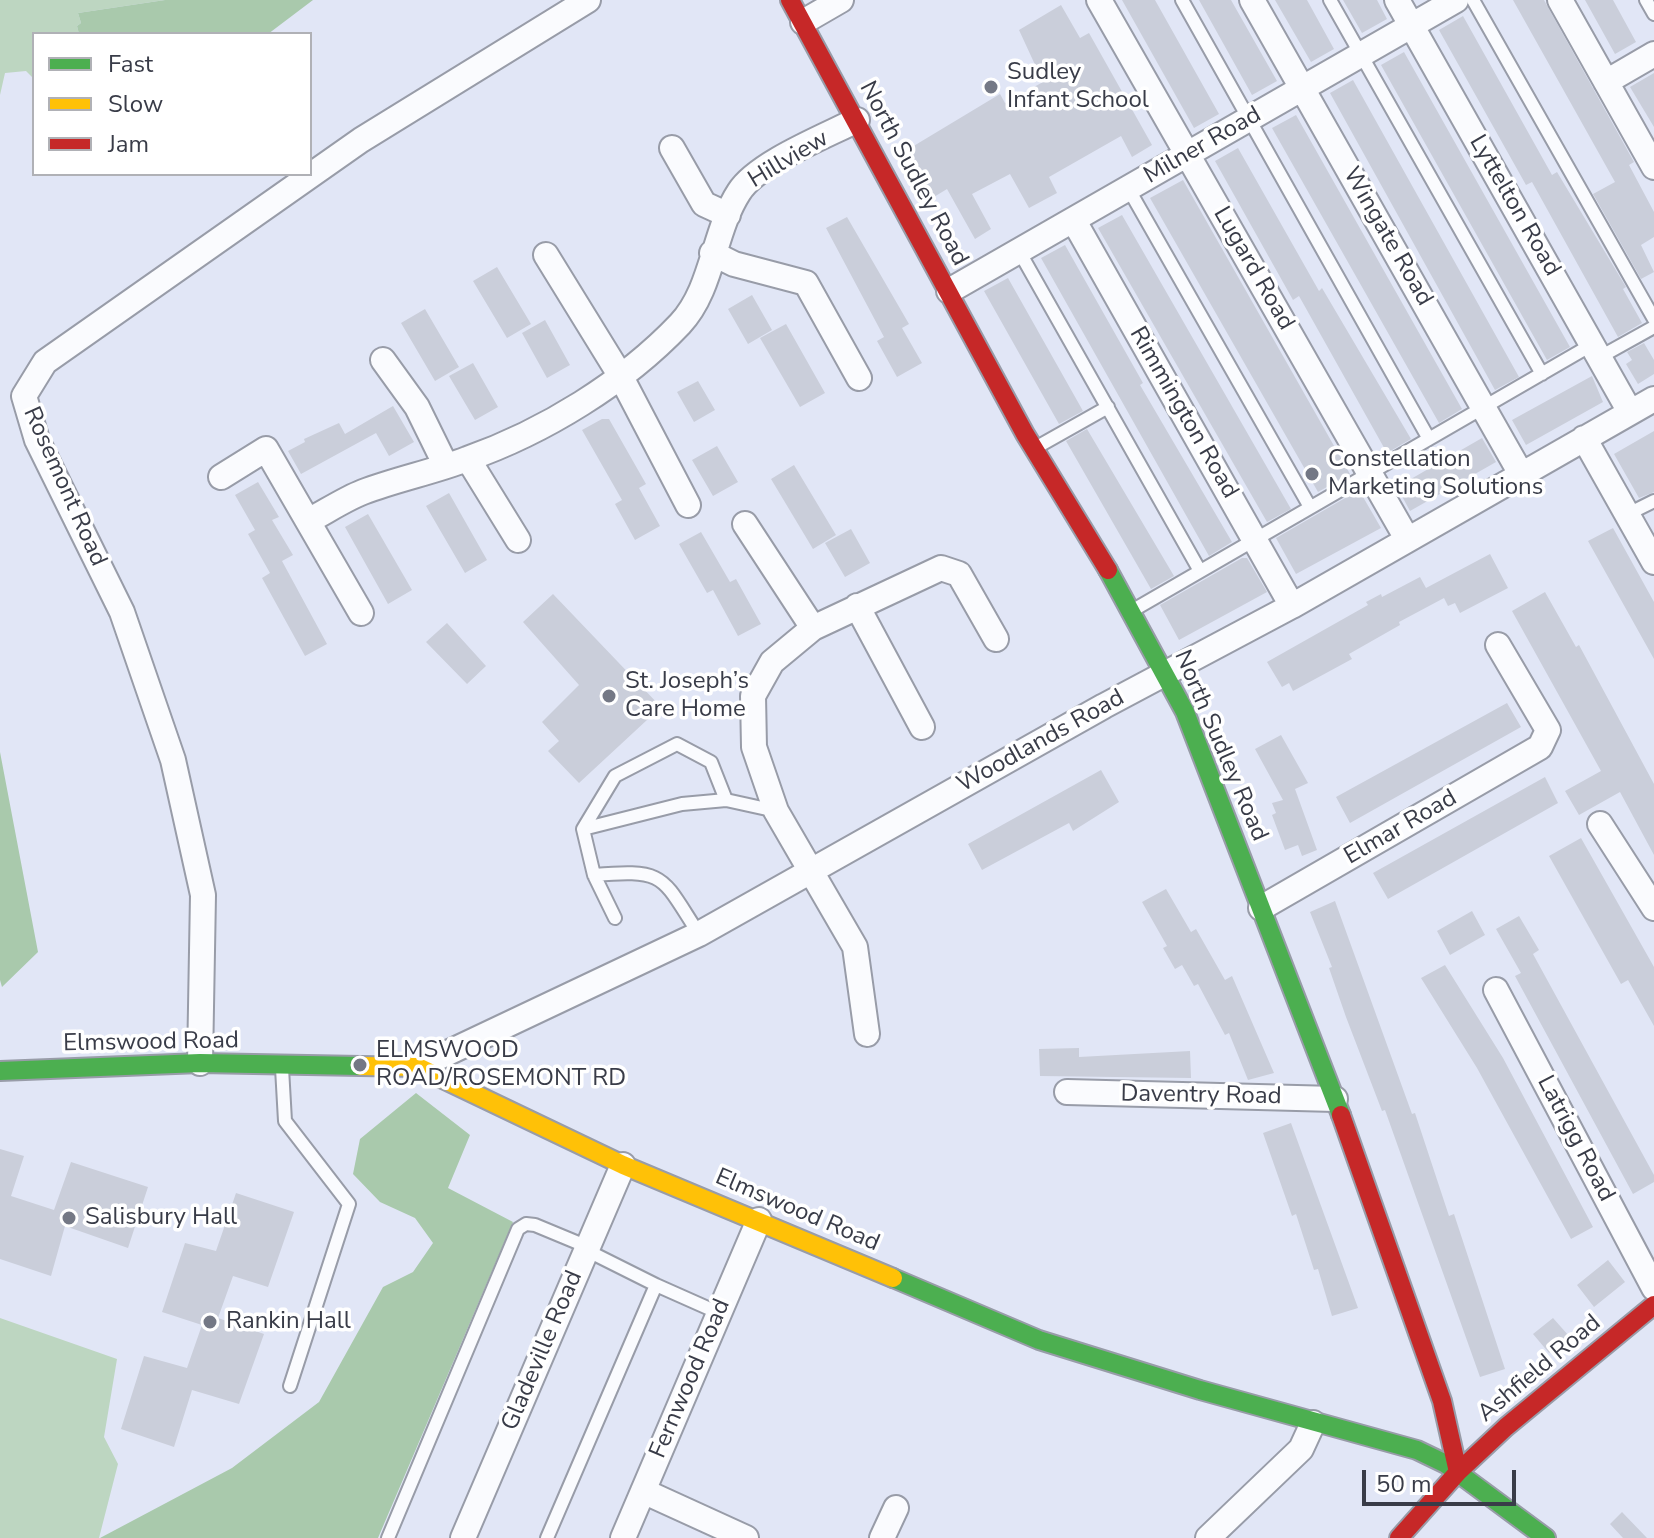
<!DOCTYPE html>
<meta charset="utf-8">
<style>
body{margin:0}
#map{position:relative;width:1654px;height:1538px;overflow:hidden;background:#e1e6f6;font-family:"Nunito Sans",sans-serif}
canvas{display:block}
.legend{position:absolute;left:32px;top:32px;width:280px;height:144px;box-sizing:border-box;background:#fff;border:2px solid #b0b1b6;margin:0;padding:10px 14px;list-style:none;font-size:24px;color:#393c48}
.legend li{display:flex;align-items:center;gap:16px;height:40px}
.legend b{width:40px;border:2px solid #b0b1b6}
.scale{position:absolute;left:1362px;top:1470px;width:154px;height:36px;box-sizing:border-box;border:4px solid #393c48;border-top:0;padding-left:10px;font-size:24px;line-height:28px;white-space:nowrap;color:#393c48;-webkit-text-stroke:6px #fff;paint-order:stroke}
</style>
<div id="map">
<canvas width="1654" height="1538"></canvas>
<ul class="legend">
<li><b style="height:10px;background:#4caf50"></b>Fast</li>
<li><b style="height:10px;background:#ffc107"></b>Slow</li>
<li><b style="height:10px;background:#c62828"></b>Jam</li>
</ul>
<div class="scale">50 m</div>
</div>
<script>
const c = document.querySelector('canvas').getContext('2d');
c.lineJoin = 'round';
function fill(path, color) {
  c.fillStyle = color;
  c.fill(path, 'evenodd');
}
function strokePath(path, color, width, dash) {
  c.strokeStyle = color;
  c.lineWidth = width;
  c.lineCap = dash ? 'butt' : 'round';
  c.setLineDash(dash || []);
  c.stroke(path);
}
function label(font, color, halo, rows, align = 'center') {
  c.font = font + ' "Nunito Sans",sans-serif';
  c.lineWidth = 7;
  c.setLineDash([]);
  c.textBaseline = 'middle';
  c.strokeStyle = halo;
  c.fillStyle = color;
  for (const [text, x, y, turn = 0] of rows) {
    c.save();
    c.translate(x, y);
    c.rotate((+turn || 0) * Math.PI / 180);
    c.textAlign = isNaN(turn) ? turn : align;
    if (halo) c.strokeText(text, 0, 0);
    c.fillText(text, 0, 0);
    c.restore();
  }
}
const green = new Path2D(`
 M0,0h165l-87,13 3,10 -4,3 2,8h-45v45l-8,-8 -21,2 -5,22z
 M0,1318l117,41 -13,78 14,27 -19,74h-99z`);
const forest = new Path2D(`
 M165,0h148l-45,34h-189l-2,-8 4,-3 -3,-10z
 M0,752l38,200 -36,35 -2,-7z
 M416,1093l54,42 -22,53 65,34 -135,316h-278l132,-70 87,-66 64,-115 30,-15 20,-29 -18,-25 -35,-16 -27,-28 7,-35z`);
const building = new Path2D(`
 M1122,0h33l64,114 -25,14z
 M1199,0h32l46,81 -25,14z
 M1275,0h32l27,49 -23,13z
 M1343,0h34l10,19 -25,14z
 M1513,0h31l90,162 -5,3 25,47v25l-13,8 13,27 -13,7 -48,-85 22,-12z
 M1585,0h28l23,42 -21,12z
 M1061,5l19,33 9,-5 63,112 -20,12 -11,-21 -72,41 8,16 -28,15 -19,-34 -38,20 19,35 -16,10 -28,-50 -18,11 -27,-47 98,-59 5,9 38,-21 -24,-52z
 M1463,16l89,159 5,-3 69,115 -3,2 19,34 -24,14 -86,-155 -6,3 -87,-155z
 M1404,52l166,295 -23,13 -166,-295z
 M1654,73v54l-24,-40z
 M1353,80l166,297 -24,13 -165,-297z
 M1296,115l166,294 -23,14 -167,-295z
 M1238,148l81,143 3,-3 89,151 -24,14 -88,-157 -6,4 -78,-139z
 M1183,180l167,294 -32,18 -168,-294z
 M1122,215l169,294 -24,13 -169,-294z
 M847,217l62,107 -7,4 20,35 -25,14 -20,-36 7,-4 -58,-109z
 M1065,245l78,138 -3,2 92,157 -23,14 -168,-298z
 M497,267l34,57 -24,14 -34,-57z
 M1008,278l75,133 -24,13 -75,-133z
 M752,295l20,35 -24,14 -20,-35z
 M425,309l34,58 -24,14 -34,-58z
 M545,320l25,45 -23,13 -25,-45z
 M786,324l39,69 -25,14 -40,-69z
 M1644,343l10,17v14l-16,10 -12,-20 6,-4 -5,-8z
 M473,363l25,44 -23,13 -26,-44z
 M1592,376l11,26 -77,43 -14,-25z
 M698,381l17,29 -21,12 -17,-30z
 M393,406l21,36 -25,14 -13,-23 -75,41 -13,-23 17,-9 -1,-3 35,-16 6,11z
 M602,419h7l37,65 -7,4 21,38 -25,14 -20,-36 7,-4 -40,-70z
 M1087,429l87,147 -23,13 -85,-148z
 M1654,431v61l-15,6 -25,-44z
 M1482,438l14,24 -86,49 -13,-24z
 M717,446l21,36 -25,14 -21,-36z
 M794,465l42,70 -23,14 -42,-70z
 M258,482l21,35 -7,3 21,35 -11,6 45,83 -22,12 -43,-78 8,-5 -22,-39 7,-4 -20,-35z
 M1359,490l22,38 -85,46 -20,-36z
 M449,493l38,67 -22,13 -39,-67z
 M368,514l44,76 -24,14 -43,-77z
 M1613,528l41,74v57l-66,-118z
 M851,529l19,34 -25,14 -20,-34z
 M701,532l29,50 6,-3 25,45 -23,12 -25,-46 -6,3 -28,-49z
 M1490,554l18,34 -48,25 -5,-10 -7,3 -4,-8 -45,24 1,3 -51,29 3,5 -59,32 -4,-8 -7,4 -15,-25 101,-57 -2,-3 15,-8 1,3 38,-20 6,11z
 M1242,558h5l20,34 -88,48 -19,-35z
 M1545,592l31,55 3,-2 75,139v71l-34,-63 -41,23 -14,-24 36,-20 -89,-160z
 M553,594l108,113 -82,76 -31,-32 11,-10 -17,-19 37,-37 -56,-63z
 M447,623l39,43 -19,18 -41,-42z
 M1507,703l14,24 -171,96 -14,-26z
 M1281,735l27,48 -13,6 22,61 -15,6 -4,-11 -13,5 -13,-35 4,-2 -4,-10 11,-3 -28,-51z
 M1101,770l18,32 -46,29 -4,-8 -87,47 -14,-26z
 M1545,777l13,26 -170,96 -15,-26z
 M1581,838l73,129v59l-26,-46 -7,4 -72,-128z
 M1166,889l25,43 5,-3 29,51 7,-4 42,97 -26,7 -19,-47 -4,2 -27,-51 -4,2 -12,-21 -7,4 -12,-21 4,-2 -25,-44z
 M1335,901l77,213 3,-1 34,103 5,-2 51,155 -25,8 -95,-267 -3,1 -36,-94 -17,-49 3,-1 -22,-55z
 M1472,911l13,24 -35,20 -13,-24z
 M1519,916l20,34 -6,4 121,221v7l-21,12 -118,-218 6,-3 -25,-44z
 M1445,965l58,93 90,169 -22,12 -94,-171 -56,-90z
 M1079,1048v9l111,-6 1,27 -151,-2 -1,-27z
 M1291,1123l67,185 -26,8 -14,-47 -4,1 -18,-56 -4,2 -29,-83z
 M0,1149l24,7 -13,40 43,14 17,-48 77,25 -20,61 -63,-22 -14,50 -51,-17z
 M236,1193l58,19 -26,75 -35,-11 -15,42 46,16 -25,70 -47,-14 -18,57 -53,-18 23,-73 43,12 15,-43 -40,-13 23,-69 31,8z
 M1608,1260l17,22 -31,25 -17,-22z
 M1553,1318l16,18 -20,17 -16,-19z
 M1622,1512l25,26h-24l-13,-14z`);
const lane = new Path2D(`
 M1182,0l247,439
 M1330,0l212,374
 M1473,0l181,319
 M1646,0l8,14
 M1128,188l182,319
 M1019,251l181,320
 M1600,357l54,-30
 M1037,447l71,-40
 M1628,514l26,-13
 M1135,609l458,-265
 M583,829l32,-53 62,-32 34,18 15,38
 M594,875c73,-6 67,1 105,59
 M615,918l-21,-43 -11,-46 99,-25 44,-4 50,11
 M282,1068l3,53 64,83 -59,182
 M586,1250l70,35
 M388,1538l130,-309 8,-5 9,1 53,22
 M547,1538l109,-253 63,28`);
const street = new Path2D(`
 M1099,0l307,537
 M1252,0l269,474
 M1397,0l233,412
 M1560,0l94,167
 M803,22l38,-22
 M1606,82l48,-28
 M672,148l32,56 24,11
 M1074,221l218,385
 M712,253l22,11 72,19 53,95
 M546,255l74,120 68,130
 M949,291l507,-291
 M383,360l34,47 29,59
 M1584,438l70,124
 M468,459l50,81
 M221,477l45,-28 95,164
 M310,520c17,-9 35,-21 53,-28 34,-13 70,-20 104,-33 77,-27 157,-76 213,-135 33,-35 33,-92 59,-132 18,-29 87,-56 118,-72
 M745,524l68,104
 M857,606l65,121
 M1600,824l54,84
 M1261,908l279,-161 8,-17 -50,-85
 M1496,990l158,298
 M867,1034l-12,-87 -79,-136 -22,-64 -1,-51 19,-34 41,-34 128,-60 18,6 37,65
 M200,1063l3,-168 -30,-135 -51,-148 -85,-172 -13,-44 21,-34 316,-222 227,-140
 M418,1067l281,-133 405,-228 188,-100 362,-207
 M1067,1092l268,7
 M643,1491l103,47
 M463,1538l160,-373
 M623,1538l136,-318
 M882,1538l14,-30
 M1208,1538l93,-89 12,-26`);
const fast = new Path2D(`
 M1108,570l77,142 156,403
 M0,1071l200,-8 161,3
 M893,1278l146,62 161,50 217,60 29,14 100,74`);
const slow = new Path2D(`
 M361,1066l57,1 205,98 270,113`);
const jam = new Path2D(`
 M790,0l235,434 83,136
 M1341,1115l101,286 16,71
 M1399,1538l59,-66 48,-45 148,-122`);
const markers = [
 [991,87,8,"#747885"],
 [1312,474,8,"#747885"],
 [609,696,8,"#747885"],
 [360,1065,8,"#747885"],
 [69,1218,8,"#747885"],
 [210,1322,8,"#747885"]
];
const poiNames = [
 ["Sudley",1007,73],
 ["Infant School",1007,101],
 ["Constellation",1328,460],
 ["Marketing Solutions",1328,488],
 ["St. Joseph’s",625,682],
 ["Care Home",625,710],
 ["ELMSWOOD",376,1051],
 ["ROAD/ROSEMONT RD",376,1079],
 ["Salisbury Hall",85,1218],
 ["Rankin Hall",226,1322]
];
const streetNames = [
 ["Milner Road",1203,146,-30],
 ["Hillview",789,160,-31],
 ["North Sudley Road",913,174,62],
 ["Lyttelton Road",1514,206,60],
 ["Wingate Road",1387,237,60],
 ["Lugard Road",1253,269,60],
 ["Rimmington Road",1183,413,60],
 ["Rosemont Road",64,487,66],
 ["Woodlands Road",1041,742,-29],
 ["North Sudley Road",1220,746,67],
 ["Elmar Road",1401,828,-30],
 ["Elmswood Road",151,1043,-1],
 ["Daventry Road",1201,1096,1],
 ["Latrigg Road",1575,1139,62],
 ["Elmswood Road",797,1211,23],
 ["Gladeville Road",543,1351,-67],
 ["Ashfield Road",1540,1369,-40],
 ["Fernwood Road",691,1379,-67]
];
fill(green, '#bdd6c1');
fill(forest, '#a9c9ac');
fill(building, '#caceda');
strokePath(lane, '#989ca8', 16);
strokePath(street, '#989ca8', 28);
strokePath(fast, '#989ca8', 22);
strokePath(slow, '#989ca8', 22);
strokePath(jam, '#989ca8', 22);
strokePath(lane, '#fafbfe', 12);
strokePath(street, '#fafbfe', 24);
strokePath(fast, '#4caf50', 18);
strokePath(slow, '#ffc107', 18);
strokePath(jam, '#c62828', 18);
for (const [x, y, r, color] of markers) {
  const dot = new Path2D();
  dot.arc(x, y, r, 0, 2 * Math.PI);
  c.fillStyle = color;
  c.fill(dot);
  strokePath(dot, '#fff', 3);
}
label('24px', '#393c48', '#fff', poiNames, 'left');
label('24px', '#393c48', '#fff', streetNames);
</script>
